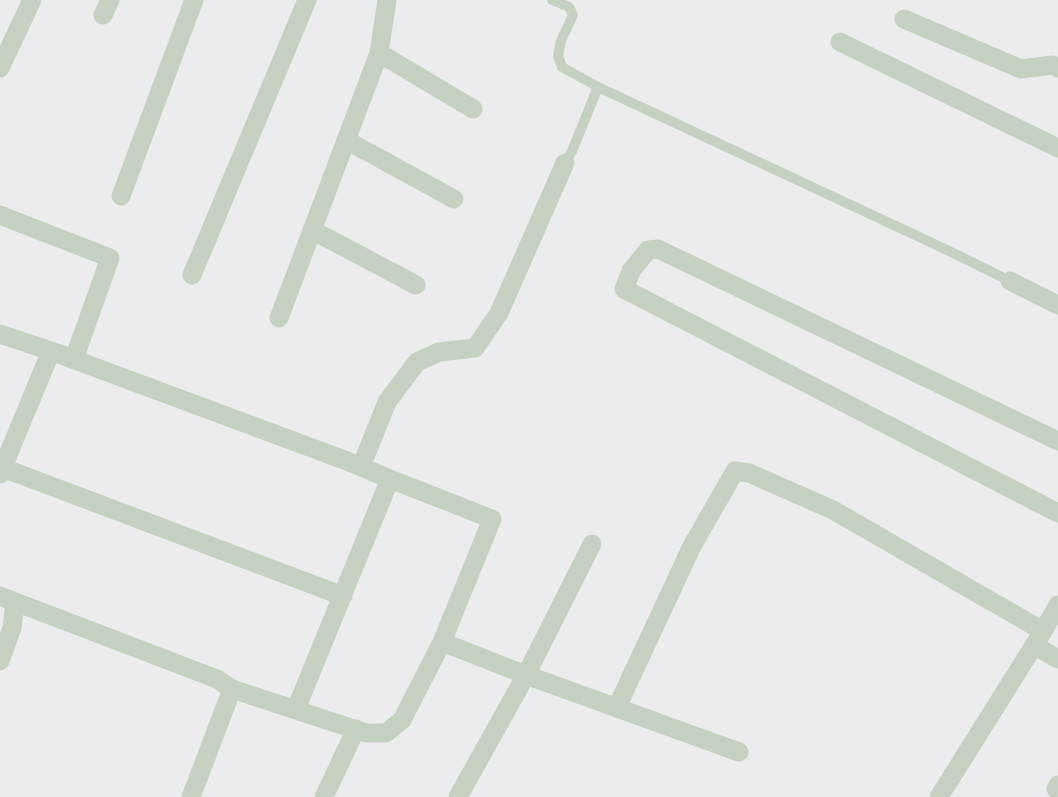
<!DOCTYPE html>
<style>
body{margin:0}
canvas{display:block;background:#ececef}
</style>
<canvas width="1058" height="797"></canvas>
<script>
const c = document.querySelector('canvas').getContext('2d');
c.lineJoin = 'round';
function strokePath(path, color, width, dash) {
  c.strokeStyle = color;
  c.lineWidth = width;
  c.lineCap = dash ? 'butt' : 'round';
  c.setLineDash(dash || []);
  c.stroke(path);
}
const lane = new Path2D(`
 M552,0l17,7 4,8 -12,26 -3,15 4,11 36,20
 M565,163l7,-12 26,-64 347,162 65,32`);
const street = new Path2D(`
 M103,15l7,-15
 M904,19l117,50 32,-4 5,3
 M840,42l218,106
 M379,53l94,56
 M0,68l32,-68
 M346,140l108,59
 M121,196l73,-196
 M0,215l110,43 -36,101
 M312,230l104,55
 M192,275l115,-275
 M1010,281l48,24
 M279,318l100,-265 8,-53
 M0,334l51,17 296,110 43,18 -94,230
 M1058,441l-400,-192 -10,1 -17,21 -7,18 434,224
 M361,467l26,-65 30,-40 22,-10 36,-4 24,-35 66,-150
 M3,468l340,128
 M0,474l51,-123
 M390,479l102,40 -50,123
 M0,596l217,83 15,10 134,44h20l16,-13 40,-78 84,33 213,77
 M1034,645l24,14
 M0,661l12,-33 3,-26
 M617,707l75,-161 43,-75 14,2 84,37 210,121
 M1056,789l2,-4
 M191,797l41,-108
 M324,797l32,-68
 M458,797l68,-122 66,-131
 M939,797l104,-166 15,-26`);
strokePath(lane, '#c5d1c0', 10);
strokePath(street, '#c5d1c0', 19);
</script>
